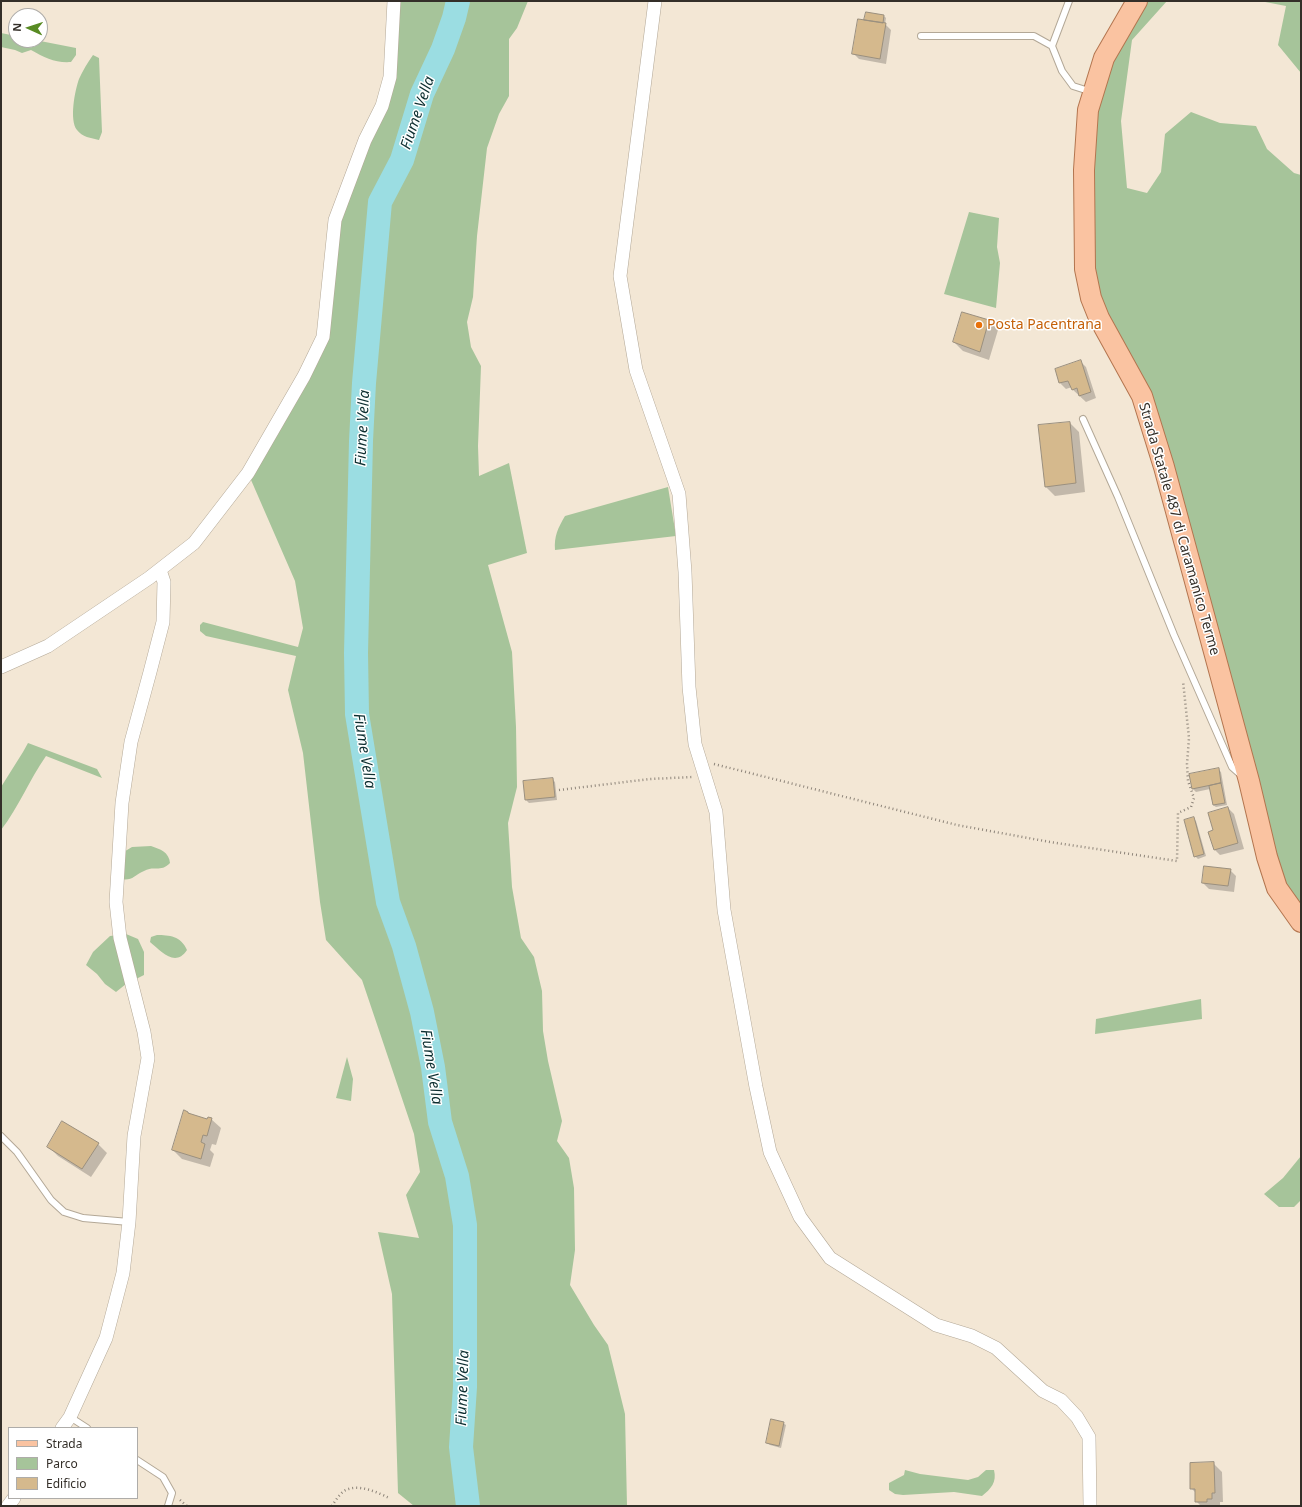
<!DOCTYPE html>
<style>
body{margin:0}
#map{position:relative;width:1302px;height:1507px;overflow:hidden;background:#f3e7d5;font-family:"Noto Sans",sans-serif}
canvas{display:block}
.frame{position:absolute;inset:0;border:2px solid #342f29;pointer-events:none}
.legend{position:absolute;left:8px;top:1427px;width:130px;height:72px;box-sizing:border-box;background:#fff;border:1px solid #aeaca9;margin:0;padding:5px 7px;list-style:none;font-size:12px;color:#342f29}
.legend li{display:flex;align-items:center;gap:8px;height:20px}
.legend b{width:20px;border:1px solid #aeaca9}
.north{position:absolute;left:8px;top:8px;width:40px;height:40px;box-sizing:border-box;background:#fff;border:1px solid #aeaca9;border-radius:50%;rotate:273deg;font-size:11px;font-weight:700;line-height:16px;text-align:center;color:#342f29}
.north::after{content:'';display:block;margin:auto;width:14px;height:18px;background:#588b23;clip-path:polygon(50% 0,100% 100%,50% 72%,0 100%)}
</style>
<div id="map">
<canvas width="1302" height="1507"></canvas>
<div class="frame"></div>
<ul class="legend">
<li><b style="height:5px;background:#fac3a1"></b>Strada</li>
<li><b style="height:11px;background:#a6c49a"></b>Parco</li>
<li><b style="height:11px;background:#d5b98d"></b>Edificio</li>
</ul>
<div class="north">N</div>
</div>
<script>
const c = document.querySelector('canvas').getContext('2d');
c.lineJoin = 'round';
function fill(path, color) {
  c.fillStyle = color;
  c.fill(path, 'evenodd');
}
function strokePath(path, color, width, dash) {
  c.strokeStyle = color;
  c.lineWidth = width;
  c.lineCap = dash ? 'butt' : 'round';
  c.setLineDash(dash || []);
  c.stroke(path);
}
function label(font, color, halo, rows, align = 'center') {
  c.font = font + ' "Noto Sans",sans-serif';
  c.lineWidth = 3;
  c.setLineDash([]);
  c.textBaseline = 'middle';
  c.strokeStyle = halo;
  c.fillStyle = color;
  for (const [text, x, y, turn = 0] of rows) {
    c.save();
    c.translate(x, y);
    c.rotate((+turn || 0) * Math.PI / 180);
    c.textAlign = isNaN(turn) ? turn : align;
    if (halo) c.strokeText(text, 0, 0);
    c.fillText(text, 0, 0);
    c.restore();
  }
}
const green = new Path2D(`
 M394,1h134l-11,27 -8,11v57l-10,18 -12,34 -10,88 -4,61 -6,25 4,25 10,19 -3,80 1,30 30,-13 18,90 -39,12 24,87 4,75 1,60 -9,36 4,64 9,51 13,19 8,34 1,40 5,30 14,60 -5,20 12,17 5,30 1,62 -5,35 24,40 14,20 17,69 2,92h-213l-16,-13 -6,-199 -14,-62 41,6 -13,-43 14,-23 -6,-38 -52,-154 -36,-40 -6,-38 -17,-149 -15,-63 8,-34 -90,-20 -6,-5v-6l3,-3 95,25 5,-19 -8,-47 -47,-108 75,-136 12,-117 47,-114z
 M1140,1h27l-35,39 -11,81 6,67 20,5 14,-21 4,-38 26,-22 29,11 36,3 11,23 27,24 7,2v747l-13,-17 -124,-438 -65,-149 -15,-148 20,-112z
 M1260,1h41v72l-23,-28 8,-39z
 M1,33l15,3v4h19l41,8v7l-5,7c-16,1 -26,-4 -40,-12l-9,3 -7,-3 -14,-3z
 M93,55l6,3 3,74 -3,8c-8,-2 -17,-3 -22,-10 -8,-10 -2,-40 2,-51 4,-9 9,-17 14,-24z
 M969,212l30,6 -2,29 3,16 -4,45 -52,-14z
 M668,487l8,49 -121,14c-1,-14 3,-22 10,-34z
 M28,743l69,26 5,9 -56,-22c-17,24 -27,51 -45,74v-43l22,-35z
 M151,846c9,3 18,6 19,17 -10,10 -16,2 -26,8 -11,5 -11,10 -24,8l2,-26 10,-6z
 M126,934l12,5 6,13v23l-18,9 -10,8 -11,-8 -8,-10 -11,-9 7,-13 17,-16z
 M157,935c12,0 24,1 30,15 -12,18 -26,1 -37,-8l1,-5z
 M1201,999l1,20 -107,15 1,-15z
 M347,1057l6,22 -2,22 -15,-3z
 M1301,1156v44l-7,7h-15l-15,-13 19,-16z
 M905,1470l15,4 48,6 10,-3 8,-7h8c3,12 -3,19 -12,26l-28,-4 -51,3 -8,-1 -6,-4v-7l15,-8z`);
const shadow = new Path2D(`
 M884,16l2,2 -1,6 6,6 -5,34 -27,-5 -6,-6 12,-32z
 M989,321l9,9 -9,30 -26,-9 -9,-9z
 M1080,361l6,6 10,31 -10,4 -14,-13v-2l-6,2 -6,-6 -4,-14z
 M1070,423l9,9 6,60 -30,4 -9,-9z
 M1218,769l3,3 6,33 -11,2 -3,-2 -3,-16 -14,3 -3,-3 -3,-14z
 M552,779l3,3 2,18 -28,3 -3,-3z
 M1228,808l6,6 10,35 -24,6 -6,-6v-19z
 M1193,818l3,3 10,35 -8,3 -3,-3z
 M1230,870l6,6 -2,16 -25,-3 -6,-6z
 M188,1112l2,3 18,5 3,-1 10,9 -5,17 -4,-1 -2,6 4,4 -4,13 -28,-8 -9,-9z
 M98,1144l9,9 -16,24 -33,-21 -10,-10z
 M783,1423l3,2 -5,23 -11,-3 -3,-2z
 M1213,1463l9,9 1,30h-3v4h-19l-5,-5v-8l-5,-5z`);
const river = new Path2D(`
 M458,1l-4,17 -11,31 -21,45 -20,66 -22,42 -16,181 -3,58 -5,212 1,61 31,188 16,44 18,66 11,55 7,55 17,54 8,49v162l-4,60 7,59`);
const building = new Path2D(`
 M866,12l18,3 -1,8 -19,-3z
 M858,19l28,4 -6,36 -28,-5z
 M962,312l27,8 -9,32 -27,-10z
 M1081,360l10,32 -12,4 -2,-8 -5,2 -4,-9 -9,2 -4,-14z
 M1070,422l6,61 -31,4 -7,-62z
 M1219,768l2,15 -29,6 -3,-15z
 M553,778l2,19 -30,3 -2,-19z
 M1221,783l4,20 -12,2 -4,-19z
 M1228,807l10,36 -24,7 -6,-18 5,-2 -5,-17z
 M1194,817l10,37 -10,3 -10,-37z
 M1204,866l27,3 -3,17 -26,-3z
 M184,1110l4,2v1l19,6 1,-2 4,1 -5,18 -4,-1 -2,7 4,2 -4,15 -29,-9z
 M62,1121l37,22 -17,26 -35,-22z
 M771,1419l13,3 -5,24 -13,-3z
 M1214,1462l1,31h-3v6h-5v3h-12v-13h-5v-26z`);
const path = new Path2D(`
 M714,764l243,61 93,17 127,19 1,-48 13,-6 3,-9 -6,-17 -1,-17 2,-26 -6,-57
 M559,790l91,-11 43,-2
 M180,1500l7,6
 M332,1506c3,-5 7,-11 12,-15 13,-8 33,1 45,7`);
const lane = new Path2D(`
 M921,36h113l18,10 10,25 11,15 19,6
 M1052,46l17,-45
 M1083,419l35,78 56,138 58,132 9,8
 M1,1136l16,16 34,48 13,12 19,6 46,4
 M70,1417l17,11
 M137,1460l26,17 9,16 -4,13`);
const street = new Path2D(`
 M655,1l-35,275 16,94 43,124 6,78 4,115 6,57 21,68 8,98 32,177 14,65 30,65 30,41 106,67 36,11 24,12 47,43 18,9 16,17 12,20 1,69
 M1,667l47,-21 101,-68 45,-35 54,-70 56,-97 19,-39 12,-117 30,-80 17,-34 8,-29 4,-76
 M62,1428l8,-11 36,-79 17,-65 6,-51 5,-86 14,-78 -4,-26 -24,-94 -4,-36 6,-99 9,-61 19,-70 13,-50 1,-40 -4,-12
 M8,1506l6,-8`);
const primary = new Path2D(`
 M1137,1l-33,57 -16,52 -4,60 1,99 6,29 8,20 43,78 22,71 85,314 18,76 10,31 24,34`);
const markers = [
 [979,325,4,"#e8710a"]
];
const foodNames = [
 ["Posta Pacentrana",987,325]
];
const streetNames = [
 ["Strada Statale 487 di Caramanico Terme",1179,529,74]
];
const waterNames = [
 ["Fiume Vella",418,113,-71],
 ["Fiume Vella",363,428,-87],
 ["Fiume Vella",364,751,81],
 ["Fiume Vella",431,1067,81],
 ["Fiume Vella",463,1388,-88]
];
fill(green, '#a6c49a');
fill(shadow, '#0003');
strokePath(river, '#9bdde2', 24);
fill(building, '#d5b98d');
strokePath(building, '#9a8f7e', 1);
strokePath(lane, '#b3a897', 8);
strokePath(street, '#b3a897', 14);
strokePath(primary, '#b3754f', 22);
strokePath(path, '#8e857a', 2.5, [1, 3]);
strokePath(lane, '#fff', 6);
strokePath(street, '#fff', 13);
strokePath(primary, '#fac3a1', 20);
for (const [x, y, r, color] of markers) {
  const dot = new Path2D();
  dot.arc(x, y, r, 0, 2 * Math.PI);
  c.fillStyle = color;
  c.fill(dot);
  strokePath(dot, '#fff', 1.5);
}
label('14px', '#c56008', '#fff', foodNames, 'left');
label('14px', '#342f29', '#fff', streetNames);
label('italic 15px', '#0d2f31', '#fff', waterNames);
</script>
